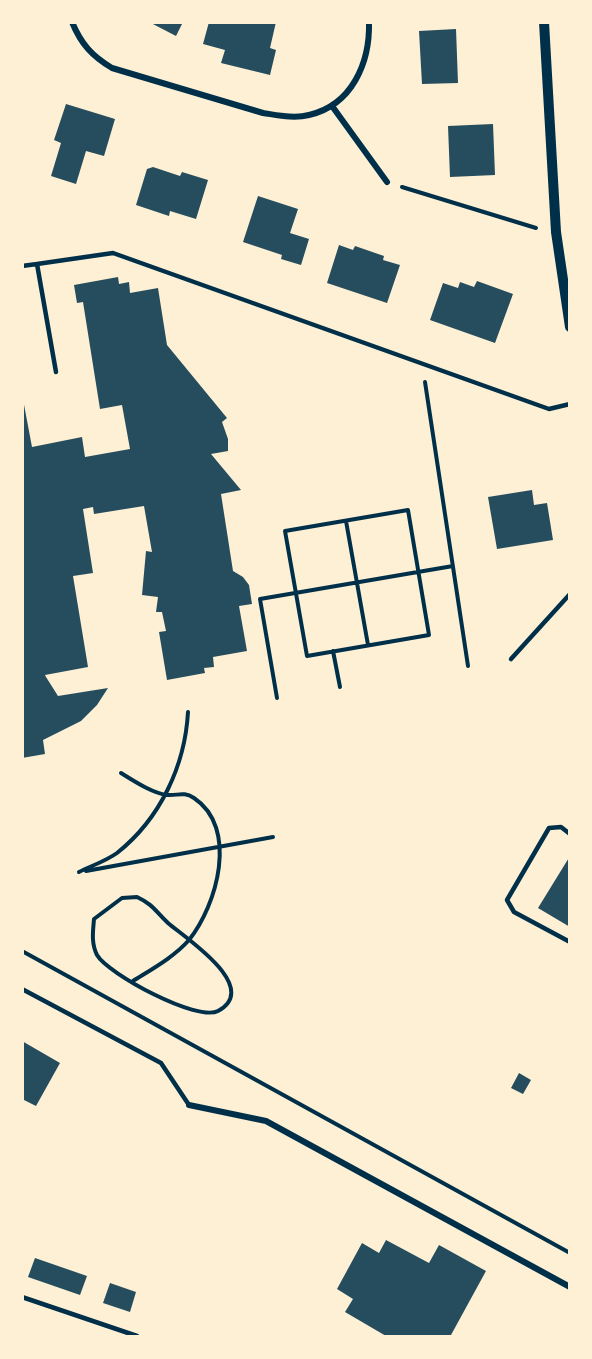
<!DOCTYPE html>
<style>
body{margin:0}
#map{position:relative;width:592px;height:1359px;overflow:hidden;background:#fdf0d5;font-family:Spectral,serif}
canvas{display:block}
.frame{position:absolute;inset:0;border:24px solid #fdf0d5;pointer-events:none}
</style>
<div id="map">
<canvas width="592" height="1359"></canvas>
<div class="frame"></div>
</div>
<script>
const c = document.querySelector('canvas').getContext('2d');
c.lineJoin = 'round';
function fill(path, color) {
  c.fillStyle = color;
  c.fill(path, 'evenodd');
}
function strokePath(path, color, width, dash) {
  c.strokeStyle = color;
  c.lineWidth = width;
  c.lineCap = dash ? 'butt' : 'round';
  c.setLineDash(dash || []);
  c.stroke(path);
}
const building = new Path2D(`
 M149,22h34l-7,14z
 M209,22h67l-6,26 6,2 -6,25 -49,-12 4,-13 -22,-6z
 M456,29l2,54 -36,1 -3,-53z
 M66,104l49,15 -11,37 -18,-5 -10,33 -25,-8 10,-33 -7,-3z
 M493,124l2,51 -45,2 -2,-51z
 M153,167l27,9 2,-4 26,8 -12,39 -26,-8 -1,5 -33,-11 11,-36z
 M258,196l40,13 -8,24 19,6 -8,26 -20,-6 1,-4 -39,-13z
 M339,245l14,5 2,-4 29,10 -1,4 17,5 -13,38 -60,-20z
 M118,277l1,7 10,-2 1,11 28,-5 9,57 60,73 -5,4 6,17v12l-17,3 30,36 -20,4 12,77 10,6 6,8 3,19 -13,2 8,45 -34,6 1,10 -10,1 1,5 -38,7 -8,-48 7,-1 -4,-19h-6l2,-15 -16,-2 4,-44 6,1 -8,-46 -50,8 -1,-7 -10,2 10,64 -20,3 15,91 -43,8 1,2 12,19 50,-8 -11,17 -16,16 -38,19 2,14 -23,4v-364l10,53 50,-10 3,20 45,-8 -8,-44 -22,4 -17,-107 -6,1 -3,-18z
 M477,281l36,13 -18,49 -65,-23 13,-37 15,5 2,-6 14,5z
 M532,490l2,15 13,-2 6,37 -56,9 -9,-52z
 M570,856v71l-32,-19z
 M22,1041l38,22 -24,43 -14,-7z
 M519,1073l12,7 -8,14 -12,-6z
 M386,1240l43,23 10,-18 47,26 -35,64 3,1h-68l-41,-24 8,-13 -16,-10 25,-46 17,10z
 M35,1258l52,18 -7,19 -52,-18z
 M110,1283l26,9 -6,20 -27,-9z`);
const path = new Path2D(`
 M402,187l134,41
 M425,382l43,284
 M408,510l21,125 -122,21 -22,-125z
 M346,521l22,124
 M333,651l7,36
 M277,698l-17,-99 193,-33
 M121,773c13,8 31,20 46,22 11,1 16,-4 27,3 45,30 23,107 -5,142 -15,17 -37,29 -56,41
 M86,871l187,-34
 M79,872c12,-6 27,-11 38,-19 43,-34 68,-87 71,-141
 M137,897c17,8 18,14 31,26 16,14 94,64 50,88 -21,11 -110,-37 -121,-56 -6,-12 -4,-24 -3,-36l28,-21z
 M22,951l548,302`);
const service = new Path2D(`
 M22,266l15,-2
 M56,372l-19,-108 76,-11 436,156 21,-5
 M511,659l59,-65
 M570,834l-9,-7 -12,1 -42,72 7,12 56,30
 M22,989l139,74 28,42
 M22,1297l115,39`);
const minor = new Path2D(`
 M72,22c9,22 20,34 40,46l151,45c14,2 31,6 46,2 43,-10 61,-52 60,-93
 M332,106l55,76
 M189,1105l77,16 304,166`);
const tertiary = new Path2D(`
 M544,22l12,210 14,95`);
fill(building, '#264d5e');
strokePath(path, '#003049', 4);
strokePath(service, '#003049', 4.5);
strokePath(minor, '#003049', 6);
strokePath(tertiary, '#003049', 10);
</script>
